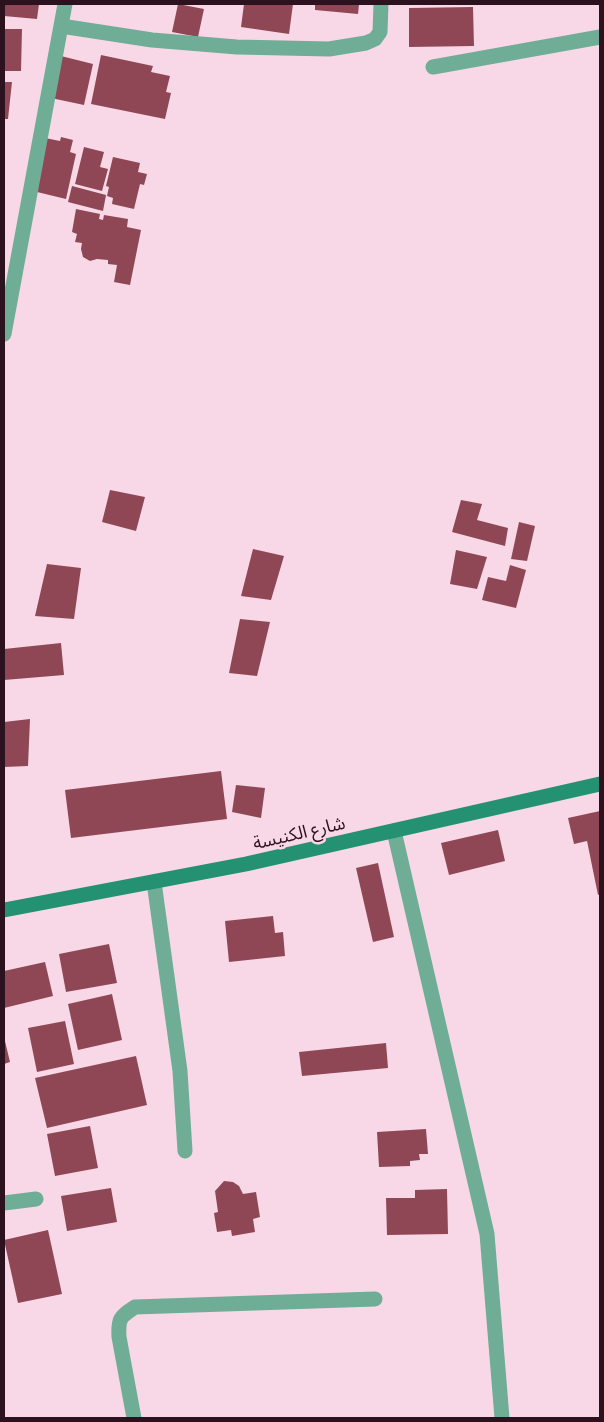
<!DOCTYPE html>
<meta charset="utf-8">
<style>
body{margin:0}
#map{position:relative;width:604px;height:1422px;overflow:hidden;background:#f8d8e7;font-family:"Exo 2",sans-serif}
canvas{display:block}
.frame{position:absolute;inset:0;border:5px solid #2c111f;pointer-events:none}
</style>
<div id="map">
<canvas width="604" height="1422"></canvas>
<div class="frame"></div>
</div>
<script>
const c = document.querySelector('canvas').getContext('2d');
c.lineJoin = 'round';
function fill(path, color) {
  c.fillStyle = color;
  c.fill(path, 'evenodd');
}
function strokePath(path, color, width, dash) {
  c.strokeStyle = color;
  c.lineWidth = width;
  c.lineCap = dash ? 'butt' : 'round';
  c.setLineDash(dash || []);
  c.stroke(path);
}
function label(font, color, halo, rows, align = 'center') {
  c.font = font + ' "Exo 2","Noto Sans Arabic",sans-serif';
  c.lineWidth = 5;
  c.setLineDash([]);
  c.textBaseline = 'middle';
  c.strokeStyle = halo;
  c.fillStyle = color;
  for (const [text, x, y, turn = 0] of rows) {
    c.save();
    c.translate(x, y);
    c.rotate((+turn || 0) * Math.PI / 180);
    c.textAlign = isNaN(turn) ? turn : align;
    if (halo) c.strokeText(text, 0, 0);
    c.fillText(text, 0, 0);
    c.restore();
  }
}
const building = new Path2D(`
 M4,4h35l-2,15 -33,-3z
 M178,4l26,5 -6,28 -26,-5z
 M244,4h49l-4,30 -48,-7z
 M315,4h44l-1,10 -43,-4z
 M473,7l1,39 -65,1v-39z
 M4,29h18l-1,42h-17z
 M101,55l52,11 -2,6 19,4 -4,16 5,1 -6,26 -74,-15z
 M61,56l32,8 -9,41 -33,-7z
 M4,82h8l-4,37h-4z
 M61,137l12,3 -3,12 6,2 -10,45 -33,-8 12,-53 15,3z
 M84,147l20,5 -4,15 8,2 -6,22 -27,-7z
 M113,157l27,6 -2,9 9,2 -3,11 -4,-1 -6,25 -22,-5 1,-6 -6,-2 2,-9 -3,-1z
 M72,186l34,9 -3,16 -35,-9z
 M76,209l24,5 -1,5 4,1 1,-5 24,4 -1,8 14,3 -11,55 -16,-3 3,-17 -9,-1v-4l-11,-1 -7,2 -7,-4 -2,-8 1,-6 -7,-1 2,-8 -5,-2z
 M110,490l35,7 -9,34 -34,-9z
 M461,500l21,4 -5,16 31,8 -3,18 -53,-14z
 M519,522l16,4 -8,35 -16,-2z
 M253,549l31,7 -13,44 -30,-4z
 M456,550l31,7 -10,32 -27,-5z
 M47,564l34,4 -7,51 -39,-3z
 M510,565l16,5 -10,38 -34,-8 6,-23 18,4z
 M240,619l30,3 -13,54 -28,-3z
 M61,643l3,32 -60,5v-31z
 M30,719l-2,47 -24,1v-45z
 M221,771l6,48 -156,19 -6,-48z
 M236,785l29,3 -4,30 -29,-6z
 M600,811v83l-2,1 -11,-54 -13,3 -6,-26z
 M498,830l7,31 -56,14 -8,-32z
 M378,863l16,74 -21,5 -17,-74z
 M273,916l2,17 8,-1 2,24 -56,6 -4,-41z
 M109,944l8,39 -51,9 -7,-38z
 M45,962l8,34 -49,12v-37z
 M112,994l10,46 -44,10 -10,-46z
 M65,1021l9,43 -37,8 -9,-44z
 M4,1037l6,25 -6,2z
 M386,1043l2,25 -86,8 -3,-24z
 M136,1056l11,49 -100,23 -12,-50z
 M90,1126l8,42 -43,8 -8,-42z
 M426,1129l2,25h-9l1,6 -10,1v5l-31,1 -2,-35z
 M224,1181l9,1 6,4 4,8 13,-2 4,25 -7,2 2,13 -23,4 -1,-6 -14,2 -3,-19 4,-1 -3,-21z
 M111,1188l6,34 -50,9 -6,-35z
 M447,1189l1,45 -61,1 -1,-37h29v-8z
 M48,1230l14,64 -44,9 -14,-63z`);
const minor = new Path2D(`
 M61,26l91,14 85,7 92,2 37,-6 9,-4 5,-7 1,-28
 M433,67l167,-30
 M4,334l61,-330
 M394,831l93,403 15,184
 M154,882l26,189 5,80
 M4,1203l32,-4
 M134,1418l-15,-81c-1,-19 1,-20 16,-30l240,-8`);
const secondary = new Path2D(`
 M4,910l242,-46 354,-80`);
const streetNames = [
 ["شارع الكنيسة",299,833,-13]
];
fill(building, '#8f4755');
strokePath(minor, '#70ad97', 15);
strokePath(secondary, '#239172', 15);
label('18px', '#2c111f', '#f8d8e7', streetNames);
</script>
